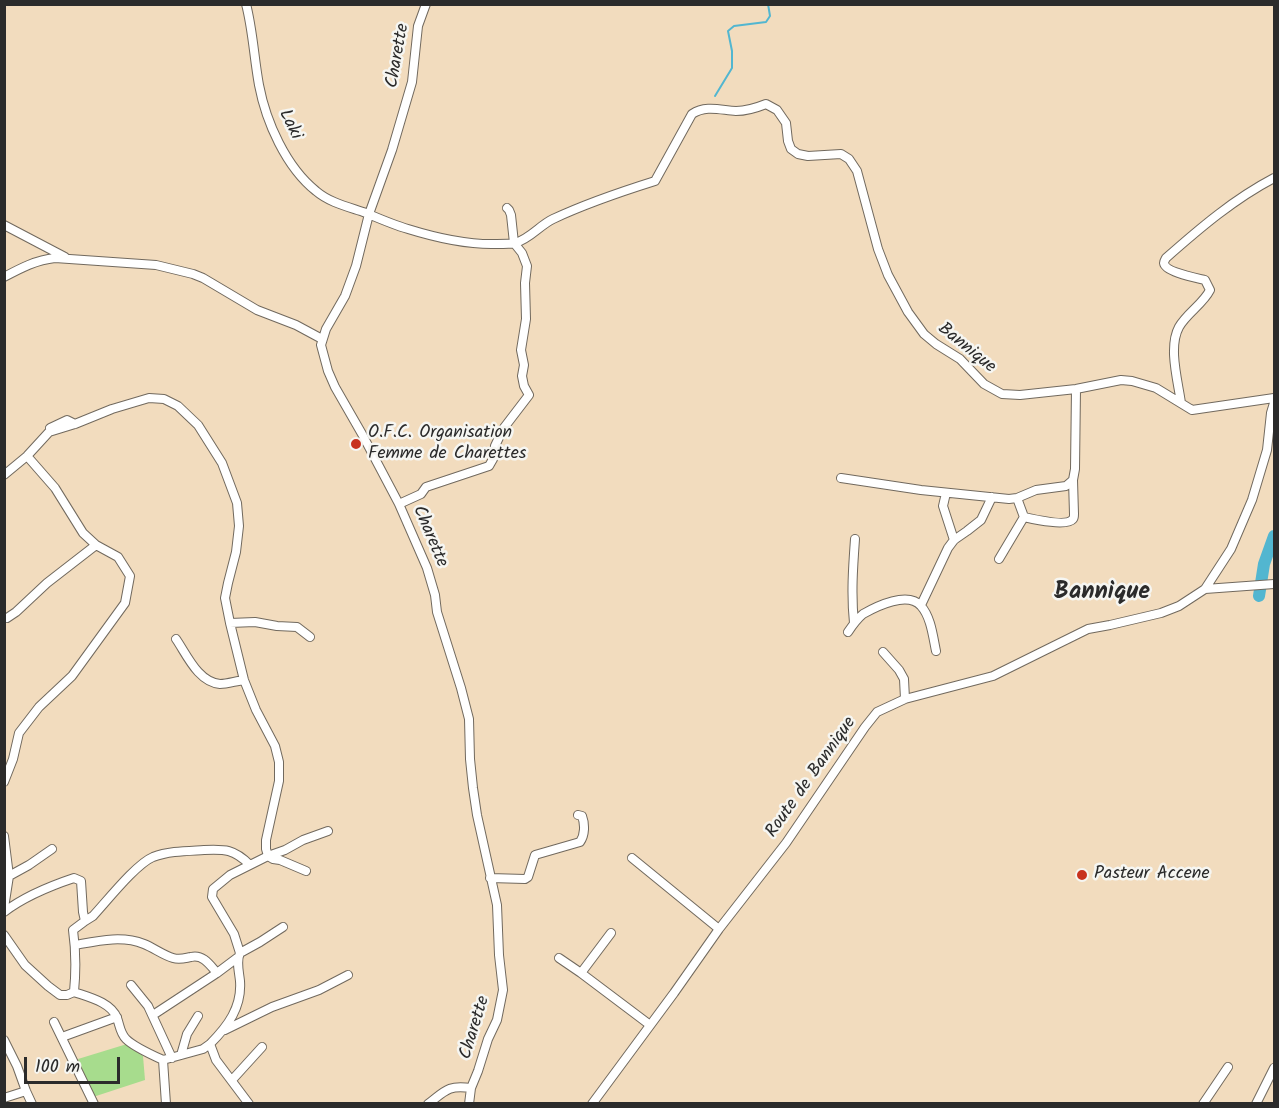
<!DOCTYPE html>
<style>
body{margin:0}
#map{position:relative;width:1279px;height:1108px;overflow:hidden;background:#f2dcbe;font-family:Kalam,sans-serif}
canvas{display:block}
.frame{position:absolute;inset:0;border:6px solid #2b2b2b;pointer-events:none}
.scale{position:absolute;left:24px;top:1057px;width:96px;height:27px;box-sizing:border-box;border:3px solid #2b2b2b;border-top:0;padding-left:8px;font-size:18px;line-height:21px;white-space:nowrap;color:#2b2b2b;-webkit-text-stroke:4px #f6f6f2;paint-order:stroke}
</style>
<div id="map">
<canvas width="1279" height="1108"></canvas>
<div class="frame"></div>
<div class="scale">100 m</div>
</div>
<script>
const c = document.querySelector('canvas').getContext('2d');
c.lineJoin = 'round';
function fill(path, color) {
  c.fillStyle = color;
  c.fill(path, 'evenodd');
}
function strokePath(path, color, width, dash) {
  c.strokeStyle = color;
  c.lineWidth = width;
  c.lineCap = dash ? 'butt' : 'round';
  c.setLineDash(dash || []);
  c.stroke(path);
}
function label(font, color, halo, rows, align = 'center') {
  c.font = font + ' Kalam,sans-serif';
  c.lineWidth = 5;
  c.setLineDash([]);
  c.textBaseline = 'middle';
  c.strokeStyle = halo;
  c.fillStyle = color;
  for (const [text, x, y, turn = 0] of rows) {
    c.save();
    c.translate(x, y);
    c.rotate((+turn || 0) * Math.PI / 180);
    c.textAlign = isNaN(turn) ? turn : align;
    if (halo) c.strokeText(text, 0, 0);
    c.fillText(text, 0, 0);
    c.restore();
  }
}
const green = new Path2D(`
 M127,1044l16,12 2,24 -52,17 -15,-38z`);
const stream = new Path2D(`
 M715,96l17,-28v-17l-4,-20 6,-5 32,-4 4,-6 -2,-12`);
const river = new Path2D(`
 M1259,596l5,-32 10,-28`);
const street = new Path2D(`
 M246,4c7,27 8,54 13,81 7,37 27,82 57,106 14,12 33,16 50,22 14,6 28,12 42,16 29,9 59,16 89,15 6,0 13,0 18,-1 15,-4 25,-18 38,-24 34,-16 67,-27 102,-38l37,-67c14,-9 28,-4 44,-3 11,0 20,-3 30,-7l11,6 9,13 2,18 3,8 7,5 10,2 33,-2 8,5 8,12 21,78 10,26 20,37 16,22 12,10 24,15 24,25 18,10 18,1 56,-6 45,-9 11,1 24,7 36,22 82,-12
 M426,4l-8,22 -6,56 -20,68 -23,64 -13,52 -11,30 -19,33 -5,16 7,26 7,16 27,47 37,70 28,64 8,27 2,17 24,76 8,31 1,40 3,29 4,27 20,90 2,50 4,35 -6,30 -9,19 -10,32 -7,17 -2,16
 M4,225l61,32
 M4,277c17,-9 32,-17 51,-19l101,7 37,9 10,4 54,32 39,15 26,14
 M1181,403c-3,-22 -13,-56 -2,-76 8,-14 24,-23 31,-37l-5,-10c-8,-2 -40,-8 -41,-17 0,-2 1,-3 2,-5 34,-30 68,-59 108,-80
 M50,428l17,-8 8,4
 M4,475l23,-19 22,-24 26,-8 37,-15 37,-11 15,1 14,7 20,19 24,38 15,40 2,23 -3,26 -8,31 -3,15 5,25 14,57 12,30 19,36 4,16v19l-13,59v9l2,7 -38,19 -17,14 -1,8 22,37 6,19c-4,8 -1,18 0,28 2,26 -12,45 -30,63
 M841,478l80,12 88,9 8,-1 19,-8 30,-4 7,-6 2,-11 1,-80
 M946,493l-3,13 11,34
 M399,504l22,-10 5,-7 63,-21 4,-7 2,-13 8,-17 26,-34 -5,-9 -2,-10 2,-11 -3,-15 5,-31 -1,-36 2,-17 -5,-13 -8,-10 -3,-28 -2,-5 -2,-2
 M1024,517c9,2 43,10 49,2 1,-1 1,-3 1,-5l-1,-34
 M999,559l25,-42 -7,-19
 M1205,589l69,-5
 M921,605l27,-57 6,-8 13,-9 14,-11 11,-23
 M7,618l9,-6 31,-29 49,-38
 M230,623l25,-1 22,4 20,1 13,10
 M854,623c-3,-29 -1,-56 1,-84
 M848,632c4,-6 9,-13 15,-18 14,-8 45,-23 58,-8 10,11 12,31 15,45
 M176,639c11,16 22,43 44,45 7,0 16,-3 24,-4
 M883,652l16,18 5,9 1,20
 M4,782l9,-23 6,-26 20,-26 33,-31 53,-73 5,-27 -12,-19 -22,-12 -13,-12 -28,-45 -28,-32
 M4,836l5,40
 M268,856l17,-6 18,-10 25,-9
 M268,856l5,3 7,1 26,11
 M632,858l87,71
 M490,878l35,1 3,-2 7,-22 45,-13c5,-7 5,-18 2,-26l-4,-1
 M4,908l5,-32 20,-11 23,-16
 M4,912c21,-16 46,-26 70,-34l7,3 2,31 2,9 -12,9c3,21 3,41 1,62
 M85,921l8,-5c14,-15 43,-52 60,-59 16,-6 34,-6 51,-7 21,-1 30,-1 46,15
 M4,935l21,30 23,21 12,9h7l7,-3c14,5 37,10 43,26 3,8 3,15 9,21 8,8 26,16 37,21
 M75,945c22,-4 47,-10 69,-1 10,4 19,11 29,14 7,2 12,0 18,-1 12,-3 19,8 26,16l20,-15
 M240,953l20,-11 23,-15
 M559,958l22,15 69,52
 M581,973l30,-40
 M131,985l17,21 24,52
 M153,1015l64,-42
 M54,1022l40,82
 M225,1030l47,-23 47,-17 29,-15
 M62,1037l55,-20
 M4,1040l13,26 9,25 6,13
 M181,1055l6,-21 11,-18
 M163,1060l40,-11 7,-5 6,16 33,44
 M163,1060l3,44
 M232,1080l30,-33
 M4,1098l22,-7
 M428,1104c18,-14 20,-19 43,-16
 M592,1104l82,-111 45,-64 67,-86 79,-116 12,-15 28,-13 88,-23 95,-47 22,-4 51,-12 18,-7 26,-17 26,-40 21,-49 15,-50 4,-37 3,-10
 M1203,1104l25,-37
 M1256,1104l18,-36`);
const markers = [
 [356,444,6,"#c8321e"],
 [1082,875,6,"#c8321e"]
];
const streetNames = [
 ["Charette",399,56,-80],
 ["Laki",289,125,64],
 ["Bannique",966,349,39],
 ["Charette",429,537,67],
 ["Route de Bannique",812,778,-55],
 ["Charette",476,1028,-73]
];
const poiNames = [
 ["O.F.C. Organisation",368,434],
 ["Femme de Charettes",368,455],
 ["Pasteur Accene",1094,875]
];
const districtNames = [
 ["Bannique",1102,594]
];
fill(green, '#a7dc8d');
strokePath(stream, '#52b6d0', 2);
strokePath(river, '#52b6d0', 12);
strokePath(street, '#71695e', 10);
strokePath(street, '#fff', 8);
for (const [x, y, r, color] of markers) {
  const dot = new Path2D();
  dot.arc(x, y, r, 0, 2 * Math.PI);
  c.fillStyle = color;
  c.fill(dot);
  strokePath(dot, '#f6f6f2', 2);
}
label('18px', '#2b2b2b', '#f6f6f2', streetNames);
label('18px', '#2b2b2b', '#f6f6f2', poiNames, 'left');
label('bold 24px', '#2b2b2b', '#f6f6f2', districtNames);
</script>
